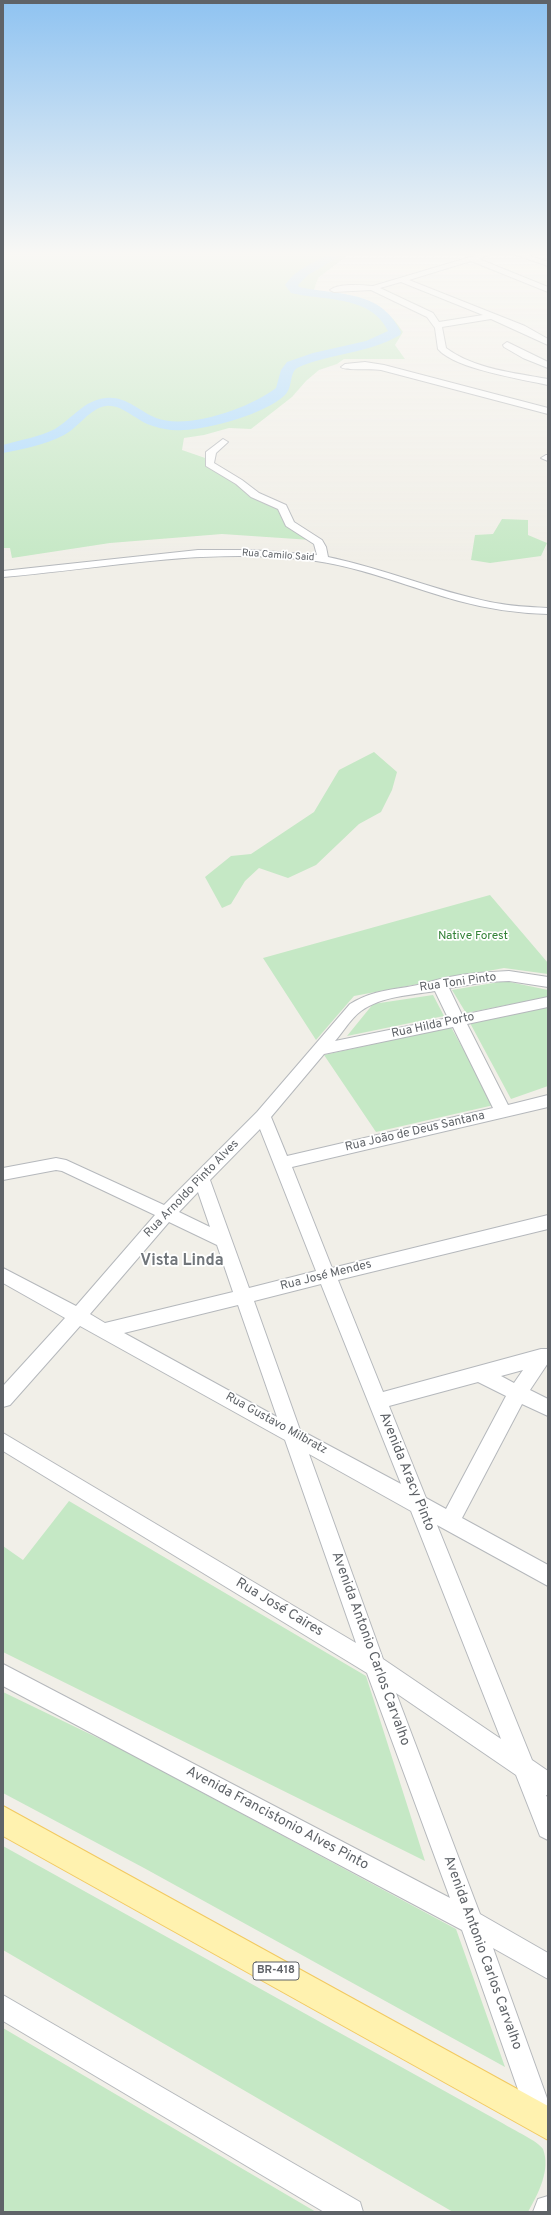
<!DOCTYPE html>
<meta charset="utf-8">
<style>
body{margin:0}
#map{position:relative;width:551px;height:2215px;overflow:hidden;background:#f1efe8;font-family:Overpass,sans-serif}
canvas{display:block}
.frame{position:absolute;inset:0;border:4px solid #5f6368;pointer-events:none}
</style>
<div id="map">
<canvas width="551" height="2215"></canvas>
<div class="frame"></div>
</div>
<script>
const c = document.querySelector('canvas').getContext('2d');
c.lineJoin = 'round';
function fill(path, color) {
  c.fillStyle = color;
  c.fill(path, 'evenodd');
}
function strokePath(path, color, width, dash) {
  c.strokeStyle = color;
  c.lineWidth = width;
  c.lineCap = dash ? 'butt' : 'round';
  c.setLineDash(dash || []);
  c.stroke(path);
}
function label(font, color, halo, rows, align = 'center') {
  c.font = font + ' Overpass,sans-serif';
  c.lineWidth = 3.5;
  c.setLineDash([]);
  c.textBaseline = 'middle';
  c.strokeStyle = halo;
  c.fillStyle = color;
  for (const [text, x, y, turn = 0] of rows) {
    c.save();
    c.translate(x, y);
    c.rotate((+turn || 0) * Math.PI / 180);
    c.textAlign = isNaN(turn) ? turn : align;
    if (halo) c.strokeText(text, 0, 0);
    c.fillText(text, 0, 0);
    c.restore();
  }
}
const green = new Path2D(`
 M3,255h345l-30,23 -4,12c40,6 65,5 89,42l-8,13 10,14h-61l-7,5 -18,6 -13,11 -14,16 -41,32 -22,-1 -25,7 -20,3 -2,12 26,9 -1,5 4,5 65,35 35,36 -89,-6 -112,9 -98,15 -2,-10h-7z
 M502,519l26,1v15l19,8 -6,13 -51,7 -19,-3 4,-25 18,-1z
 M374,752l23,20 -5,18 -11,22 -22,12 -43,41 -28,13 -29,-10 -14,13 -14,23 -9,4 -17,-31 26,-21 20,-2 63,-42 25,-42z
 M490,895l58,68v11l-44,-6 -150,28 -38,44 -53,-82z
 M505,981l43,9v7l-82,16 -14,-23z
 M433,995l11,21 -97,20 26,-32z
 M548,1007v79l-37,13 -41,-76z
 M451,1027l43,78 -118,27 -52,-77z
 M69,1501l297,175 59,185 -422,-209v-106l20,14z
 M3,1692l122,59 331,178 49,138 -361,-199 -141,-75z
 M3,1846l501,278c9,6 34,17 39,25 8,21 -5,45 -15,63h-75l-450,-262z
 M3,2028l313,184h-313z`);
const river = new Path2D(`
 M328,255h14l-34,20 -10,10 1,2c41,9 81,2 102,45l-1,3c-32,19 -70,18 -103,33 -8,6 -4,19 -12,27 -20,19 -75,34 -102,35 -10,1 -21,-1 -30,-4 -16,-4 -30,-22 -47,-20 -16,2 -28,22 -42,29 -19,10 -41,14 -61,18v-8c17,-5 36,-8 52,-16 18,-11 29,-29 51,-31 20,-2 33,13 50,20 32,12 94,-10 120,-30l5,-18 6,-8 26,-9 53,-12 22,-10c-17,-36 -64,-30 -97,-38l-6,-8c10,-15 27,-22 43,-30z`);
const minor = new Path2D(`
 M477,255h11l-9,4 69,28v5l-77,-31 -62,19 116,46 23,13v6l-57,-26 -49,8 4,21c28,21 69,25 102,31v6c-27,-6 -93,-16 -110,-36l-3,-21 -8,-11 -56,-27 -37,2 -4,-2c9,-7 31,-5 43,-4zM401,282l82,33 -44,7 -6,-9 -53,-25z
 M516,255h11l21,7v4z
 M507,342l41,20v6l-25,-10 -19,-11 -1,-2z
 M365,362l19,3 164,43v6l-167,-44c-9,-2 -36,1 -40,-3l4,-3z
 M223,439l5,3 -12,11 -2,10 28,17 17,13 27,12 8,17 28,18 4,7 2,10c55,11 107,34 162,45 19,4 39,5 58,6v6c-31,-1 -60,-5 -89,-13 -48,-13 -94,-33 -143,-40 -106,-15 -208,7 -313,16v-6l195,-21h53l66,5 -3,-11 -28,-18 -8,-17 -27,-12 -15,-13 -30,-18v-14z
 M546,455h2v6l-7,-3z
 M509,971l39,6v10l-39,-6 -22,1 -38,6 13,27 86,-18v10l-81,17 41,81 40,-10v12l-256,60 40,101 216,-53v14l-210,51 45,112 158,-43h7v14l-18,27 18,9v17l-26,-12 -60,114 86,47v21l-111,-61 95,235 16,11v24h-2l2,4v41l-8,-4 -24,-61 -120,-82 84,221 68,39v26l-55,-31 55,153v27l-7,3 -9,-4 -4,-9 -66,-188 -459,-244v-22l447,234 -83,-225 -364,-222v-18l353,210 -71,-203 -205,-114 -70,79 -7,2v-21l62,-68 -62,-35v-15l73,38 79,-91 -93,-44 -6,-1 -53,10v-12l53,-10 10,2 98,45 93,-93 93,-108c30,-18 52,-13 83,-23 22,-7 52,-9 76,-10zM435,991l13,27 -113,23c8,-9 16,-23 26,-30 21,-15 50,-16 74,-20zM453,1027l40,81 -206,48 -16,-39 53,-63zM260,1129l56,142 -67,17 -39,-108zM198,1192l12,35 -31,-15zM169,1222l48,23 16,47 -128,31 -15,-9zM321,1284l80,200 -101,-54 -46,-129zM238,1305l39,112 -153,-84zM523,1370l-9,13 -13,-7zM478,1382l28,14 -60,113 -20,-11 -37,-92zM309,1454l102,57 90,228 -118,-80z
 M3,1995l357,207 3,10h-39l-321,-191z
 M548,2196v16h-15l5,-13z`);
const major = new Path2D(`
 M3,1806l545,300v34l-545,-304z`);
const farStreetnames = [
 ["Rua Camilo Said",278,556,4]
];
const shields = [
 [276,1971,46]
];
const shieldNames = [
 ["BR-418",276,1971]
];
const parkNames = [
 ["Native Forest",473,937]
];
const streetNames = [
 ["Rua Toni Pinto",458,983,-8],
 ["Rua Hilda Porto",433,1026,-12],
 ["Rua João de Deus Santana",415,1132,-13],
 ["Rua Arnoldo Pinto Alves",192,1189,-46],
 ["Rua José Mendes",326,1276,-14],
 ["Rua Gustavo Milbratz",276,1424,29]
];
const nearStreetnames = [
 ["Avenida Aracy Pinto",406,1472,68],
 ["Rua José Caires",279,1608,31],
 ["Avenida Antonio Carlos Carvalho",370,1649,70],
 ["Avenida Francistonio Alves Pinto",277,1819,28],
 ["Avenida Antonio Carlos Carvalho",482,1953,70]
];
const districtNames = [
 ["Vista Linda",182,1262]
];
fill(green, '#c5e8c5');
fill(river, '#aadaff');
strokePath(minor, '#b5b8bc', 2);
strokePath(major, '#f2c960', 2);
fill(minor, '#fff');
fill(major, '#fff2af');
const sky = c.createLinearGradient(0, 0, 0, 565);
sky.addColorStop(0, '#8fc3f1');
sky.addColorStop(0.45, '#f9f8f5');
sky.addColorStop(1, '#f9f8f500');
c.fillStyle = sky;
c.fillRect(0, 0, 551, 565);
label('10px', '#5f6368', '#fff', farStreetnames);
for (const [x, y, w] of shields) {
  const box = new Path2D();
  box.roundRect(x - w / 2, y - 9, w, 18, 3);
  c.fillStyle = '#fff';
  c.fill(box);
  strokePath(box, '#5f6368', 1);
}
label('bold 11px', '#5f6368', null, shieldNames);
label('12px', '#348238', '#fff', parkNames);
label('12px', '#5f6368', '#fff', streetNames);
label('14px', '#5f6368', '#fff', nearStreetnames);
label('bold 16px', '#70757a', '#fff', districtNames);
</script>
